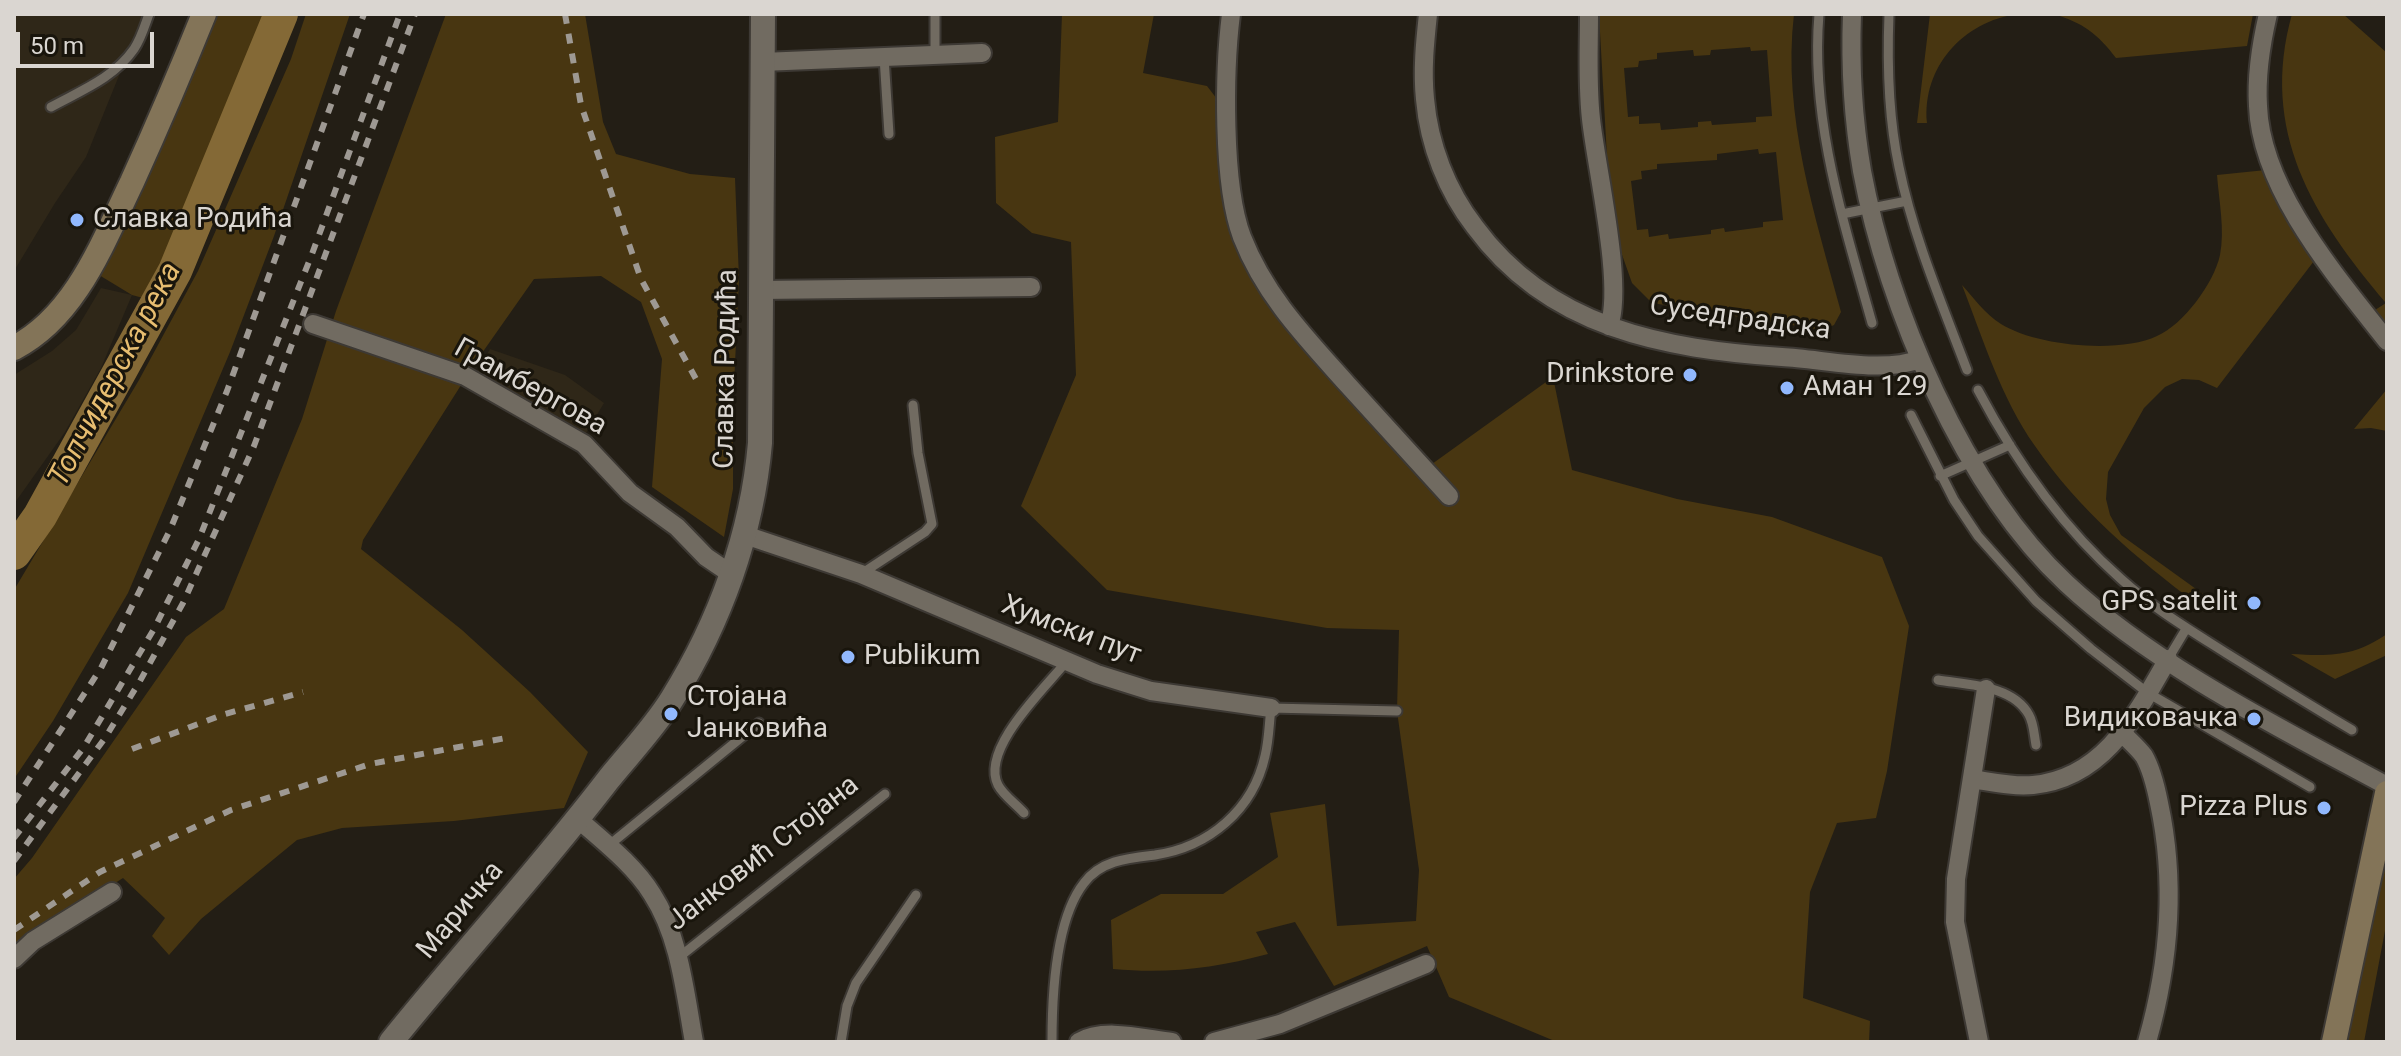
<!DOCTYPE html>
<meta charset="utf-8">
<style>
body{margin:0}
#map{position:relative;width:2401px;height:1056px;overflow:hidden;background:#231e15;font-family:Roboto,sans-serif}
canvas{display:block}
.frame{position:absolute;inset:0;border:16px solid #dad6d1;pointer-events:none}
.scale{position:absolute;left:16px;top:32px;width:138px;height:36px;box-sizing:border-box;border:4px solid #dad6d1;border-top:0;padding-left:10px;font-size:24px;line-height:28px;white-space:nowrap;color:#dad6d1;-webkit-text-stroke:6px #19150c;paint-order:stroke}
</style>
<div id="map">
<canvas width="2401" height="1056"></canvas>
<div class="frame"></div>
<div class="scale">50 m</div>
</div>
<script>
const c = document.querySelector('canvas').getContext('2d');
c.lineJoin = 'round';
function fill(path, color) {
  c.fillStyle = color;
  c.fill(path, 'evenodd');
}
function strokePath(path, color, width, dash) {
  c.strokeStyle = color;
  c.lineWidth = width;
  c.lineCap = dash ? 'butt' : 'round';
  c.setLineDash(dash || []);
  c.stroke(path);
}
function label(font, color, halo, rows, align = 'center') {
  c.font = font + ' Roboto,sans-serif';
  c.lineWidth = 6;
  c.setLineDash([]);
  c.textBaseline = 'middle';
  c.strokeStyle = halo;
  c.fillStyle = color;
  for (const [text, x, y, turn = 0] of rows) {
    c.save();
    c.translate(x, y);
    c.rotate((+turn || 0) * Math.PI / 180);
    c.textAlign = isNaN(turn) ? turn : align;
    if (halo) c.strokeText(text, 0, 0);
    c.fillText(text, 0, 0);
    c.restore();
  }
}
const built = new Path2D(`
 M14,14h130l-58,143 -31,46 -41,68z
 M101,288l31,7 -31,73 -36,64 -51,72v-129l38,-24 24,-21z
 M490,349l75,26 39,28 -18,30 -110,-60z`);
const green = new Path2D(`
 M216,14h65l-106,257 -17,31 -26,-7 -33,-20 36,-67z
 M306,14h44l-76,222 -44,116 -102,241 -75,128 -39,58v-189l125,-210 59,-109 93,-212z
 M446,14h139l18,108 13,32 74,20 45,4 4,101 -6,127v83l-9,48 -72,-50 10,-128 -21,-57 -40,-26 -67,3 -59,84 -112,177 -2,9 101,81 68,62 58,60 -24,56 -110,13 -112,7 -45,12 -96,79 -32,36 -17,-19 13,-18 -42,-40 -109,69v-68l18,-21 154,-221 38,-28 78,-190 34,-108z
 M1062,14h92l-11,59 64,13 20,26 15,125 44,80 139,152 128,-92 19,93 105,29 95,18 110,40 27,69 -22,145 -11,47 -39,5 -27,69 -7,106 67,23 -1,21h-312l-108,-45 -22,-51 -93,40 -39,-64 -39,10 12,22c-53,14 -99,20 -155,15l-2,-49 50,-26h62l55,-37 -8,-44 55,-9 12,122 79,-5 3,-51 -22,-159 2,-81 -72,-2 -220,-38 -86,-84 55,-131 -5,-133 -39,-9 -36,-30 -1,-66 63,-15z
 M1599,14h195c-12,102 21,201 47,298l-7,13 -11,5 -171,-27 -20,-20 -12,-34 -13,-92zM1750,47l1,4 16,-1 5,66 -16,1v5l-44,3 -1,-4 -13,1v5l-37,3 -1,-7 -21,1v-8l-11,1 -4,-49 14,-1 1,-6 18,-2v-6l36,-3 1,6 16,-1 1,-5zM1758,149l1,5 17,-2 7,68 -20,2v5l-38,5 -1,-4 -13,2v4l-42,5 -1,-5 -19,3 -1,-8 -11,1 -6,-49 11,-2 -1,-8 16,-2v-5l60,-4v-6z
 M1930,14h87c-54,8 -95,53 -90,109h-10z
 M2053,14h200l-6,32 -131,12c-18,-24 -34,-36 -63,-44z
 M2292,14h51l44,39v272l-12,-15 11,-7c-73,-86 -127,-172 -94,-289z
 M2266,170c11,34 28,61 48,91l-97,127 -18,-8 -17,-1 -17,8 -21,21 -36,64 -2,27 4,16 11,20 82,59 -6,10c-61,-46 -118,-94 -162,-158 -34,-48 -52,-107 -73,-161 12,13 23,29 39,39 35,22 118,30 156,12 26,-11 57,-53 63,-81 5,-25 -1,-54 -3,-80z
 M2387,389v42l-16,-3 -17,1z
 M2387,634v21l-52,24 -44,-25c40,2 62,3 96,-20z
 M2387,844v76l-23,122h-18z`);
const stream = new Path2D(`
 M146,301l6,12`);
const river = new Path2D(`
 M14,553l26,-37 135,-245 106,-257`);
const service = new Path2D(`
 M935,14v41
 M1819,14c-9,106 25,209 53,309
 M1889,14c-2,51 -1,102 10,153 14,69 43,137 68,203
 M884,57l5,77
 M51,107c29,-16 63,-29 83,-58 7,-10 11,-24 15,-35
 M1842,214l65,-13
 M1978,390c37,70 84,137 143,189 32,29 69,51 105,74 42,26 83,52 126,77
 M1911,415l43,85 24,36 58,65 55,48 57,44 162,94
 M1940,476l70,-31
 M861,574l64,-42 7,-8 -14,-71 -5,-48
 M2168,659l18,-30
 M1938,680c30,5 75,5 91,35 5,9 5,20 7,30
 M1024,813c-8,-9 -21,-18 -26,-28 -18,-36 47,-97 68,-123
 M608,846l151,-123
 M678,958l207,-164
 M841,1042l6,-36 9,-23 60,-88
 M1052,1042c0,-45 3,-122 32,-159 17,-23 45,-25 71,-28 54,-8 98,-45 110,-99 4,-16 4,-32 6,-48l126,3`);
const minor = new Path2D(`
 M1231,14c-7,56 -9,170 11,223 23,59 64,101 105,147 34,37 68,75 102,112
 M1428,14c-3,28 -6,56 -3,85 4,46 22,92 50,128 74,101 189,122 307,130 41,2 101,17 138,2
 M1589,14c0,35 -2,70 2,105 5,48 33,166 18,207
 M1852,14c-2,52 1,105 10,157 25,135 102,317 204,412 89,83 214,145 321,203
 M2268,14c-7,30 -12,61 -10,92 3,84 79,171 129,235
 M762,62l220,-9
 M759,290l272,-3
 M313,324l152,52 119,68 46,49 47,34 29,30 25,17
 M745,535l116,39 236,100 54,17 120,17
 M2123,734c7,7 15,14 21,22 8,14 12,32 15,47 17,79 10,162 -12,239
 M1972,779c20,3 41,8 61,6 72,-7 103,-71 135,-126
 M578,819c26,23 56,46 74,75 28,43 33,99 42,148
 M14,959l19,-18 79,-49
 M1079,1042c25,-15 66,-3 93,0
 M1214,1042l66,-18 146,-60
 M1979,1042l-24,-120 1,-43 30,-190`);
const tertiary = new Path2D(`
 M391,1042c71,-88 148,-172 217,-262 21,-26 46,-52 64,-81 48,-77 80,-165 88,-256l3,-429`);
const secondary = new Path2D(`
 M14,348c62,-32 89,-106 118,-166 25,-55 49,-111 72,-168
 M2334,1042l53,-249`);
const rail = new Path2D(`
 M565,14l16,91 60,174 55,100
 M132,749l90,-34 81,-23
 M14,802l87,-134 69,-138 57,-139 137,-377
 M14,838l70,-91 70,-118 45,-90 113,-285 88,-240
 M14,861l91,-123 35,-57 43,-78 71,-157 161,-432
 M14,930l86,-58 131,-62 139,-46 141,-27`);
const markers = [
 [77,220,8,"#91b8fd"],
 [1690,375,8,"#91b8fd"],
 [1787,388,8,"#91b8fd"],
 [2254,603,8,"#91b8fd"],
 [848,657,8,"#91b8fd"],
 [671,714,8,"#91b8fd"],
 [2254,719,8,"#91b8fd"],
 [2324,808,8,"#91b8fd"]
];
const poiNames = [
 ["Славка Родића",93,220],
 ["Drinkstore",1674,375,"right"],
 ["Аман 129",1803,388],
 ["GPS satelit",2238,603,"right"],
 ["Publikum",864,657],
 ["Стојана",687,698],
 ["Јанковића",687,730],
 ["Видиковачка",2238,719,"right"],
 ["Pizza Plus",2308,808,"right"]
];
const streetNames = [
 ["Суседградска",1740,319,8],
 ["Славка Родића",727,369,-89],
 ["Грамбергова",530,388,29],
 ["Хумски пут",1071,631,21],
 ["Јанковић Стојана",764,854,-38],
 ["Маричка",461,911,-50]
];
const waterNames = [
 ["Топчидерска река",116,375,-62]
];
fill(built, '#2f2718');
fill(green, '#483611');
strokePath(stream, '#9e8a64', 6);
strokePath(river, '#846936', 34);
strokePath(service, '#3d3934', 13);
strokePath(minor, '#3d3934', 22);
strokePath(tertiary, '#3d3934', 28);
strokePath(secondary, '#3d3934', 28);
strokePath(service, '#716b61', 9);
strokePath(minor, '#716b61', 18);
strokePath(tertiary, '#716b61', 24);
strokePath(secondary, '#837458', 24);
strokePath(rail, '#9e9993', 6, [10, 10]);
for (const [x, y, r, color] of markers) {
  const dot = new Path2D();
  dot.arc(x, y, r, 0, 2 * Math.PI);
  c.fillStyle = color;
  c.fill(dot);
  strokePath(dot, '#19150c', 3);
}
label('28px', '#dad6d1', '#19150c', poiNames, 'left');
label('28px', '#dad6d1', '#19150c', streetNames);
label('italic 30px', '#e7bd70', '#19150c', waterNames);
</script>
